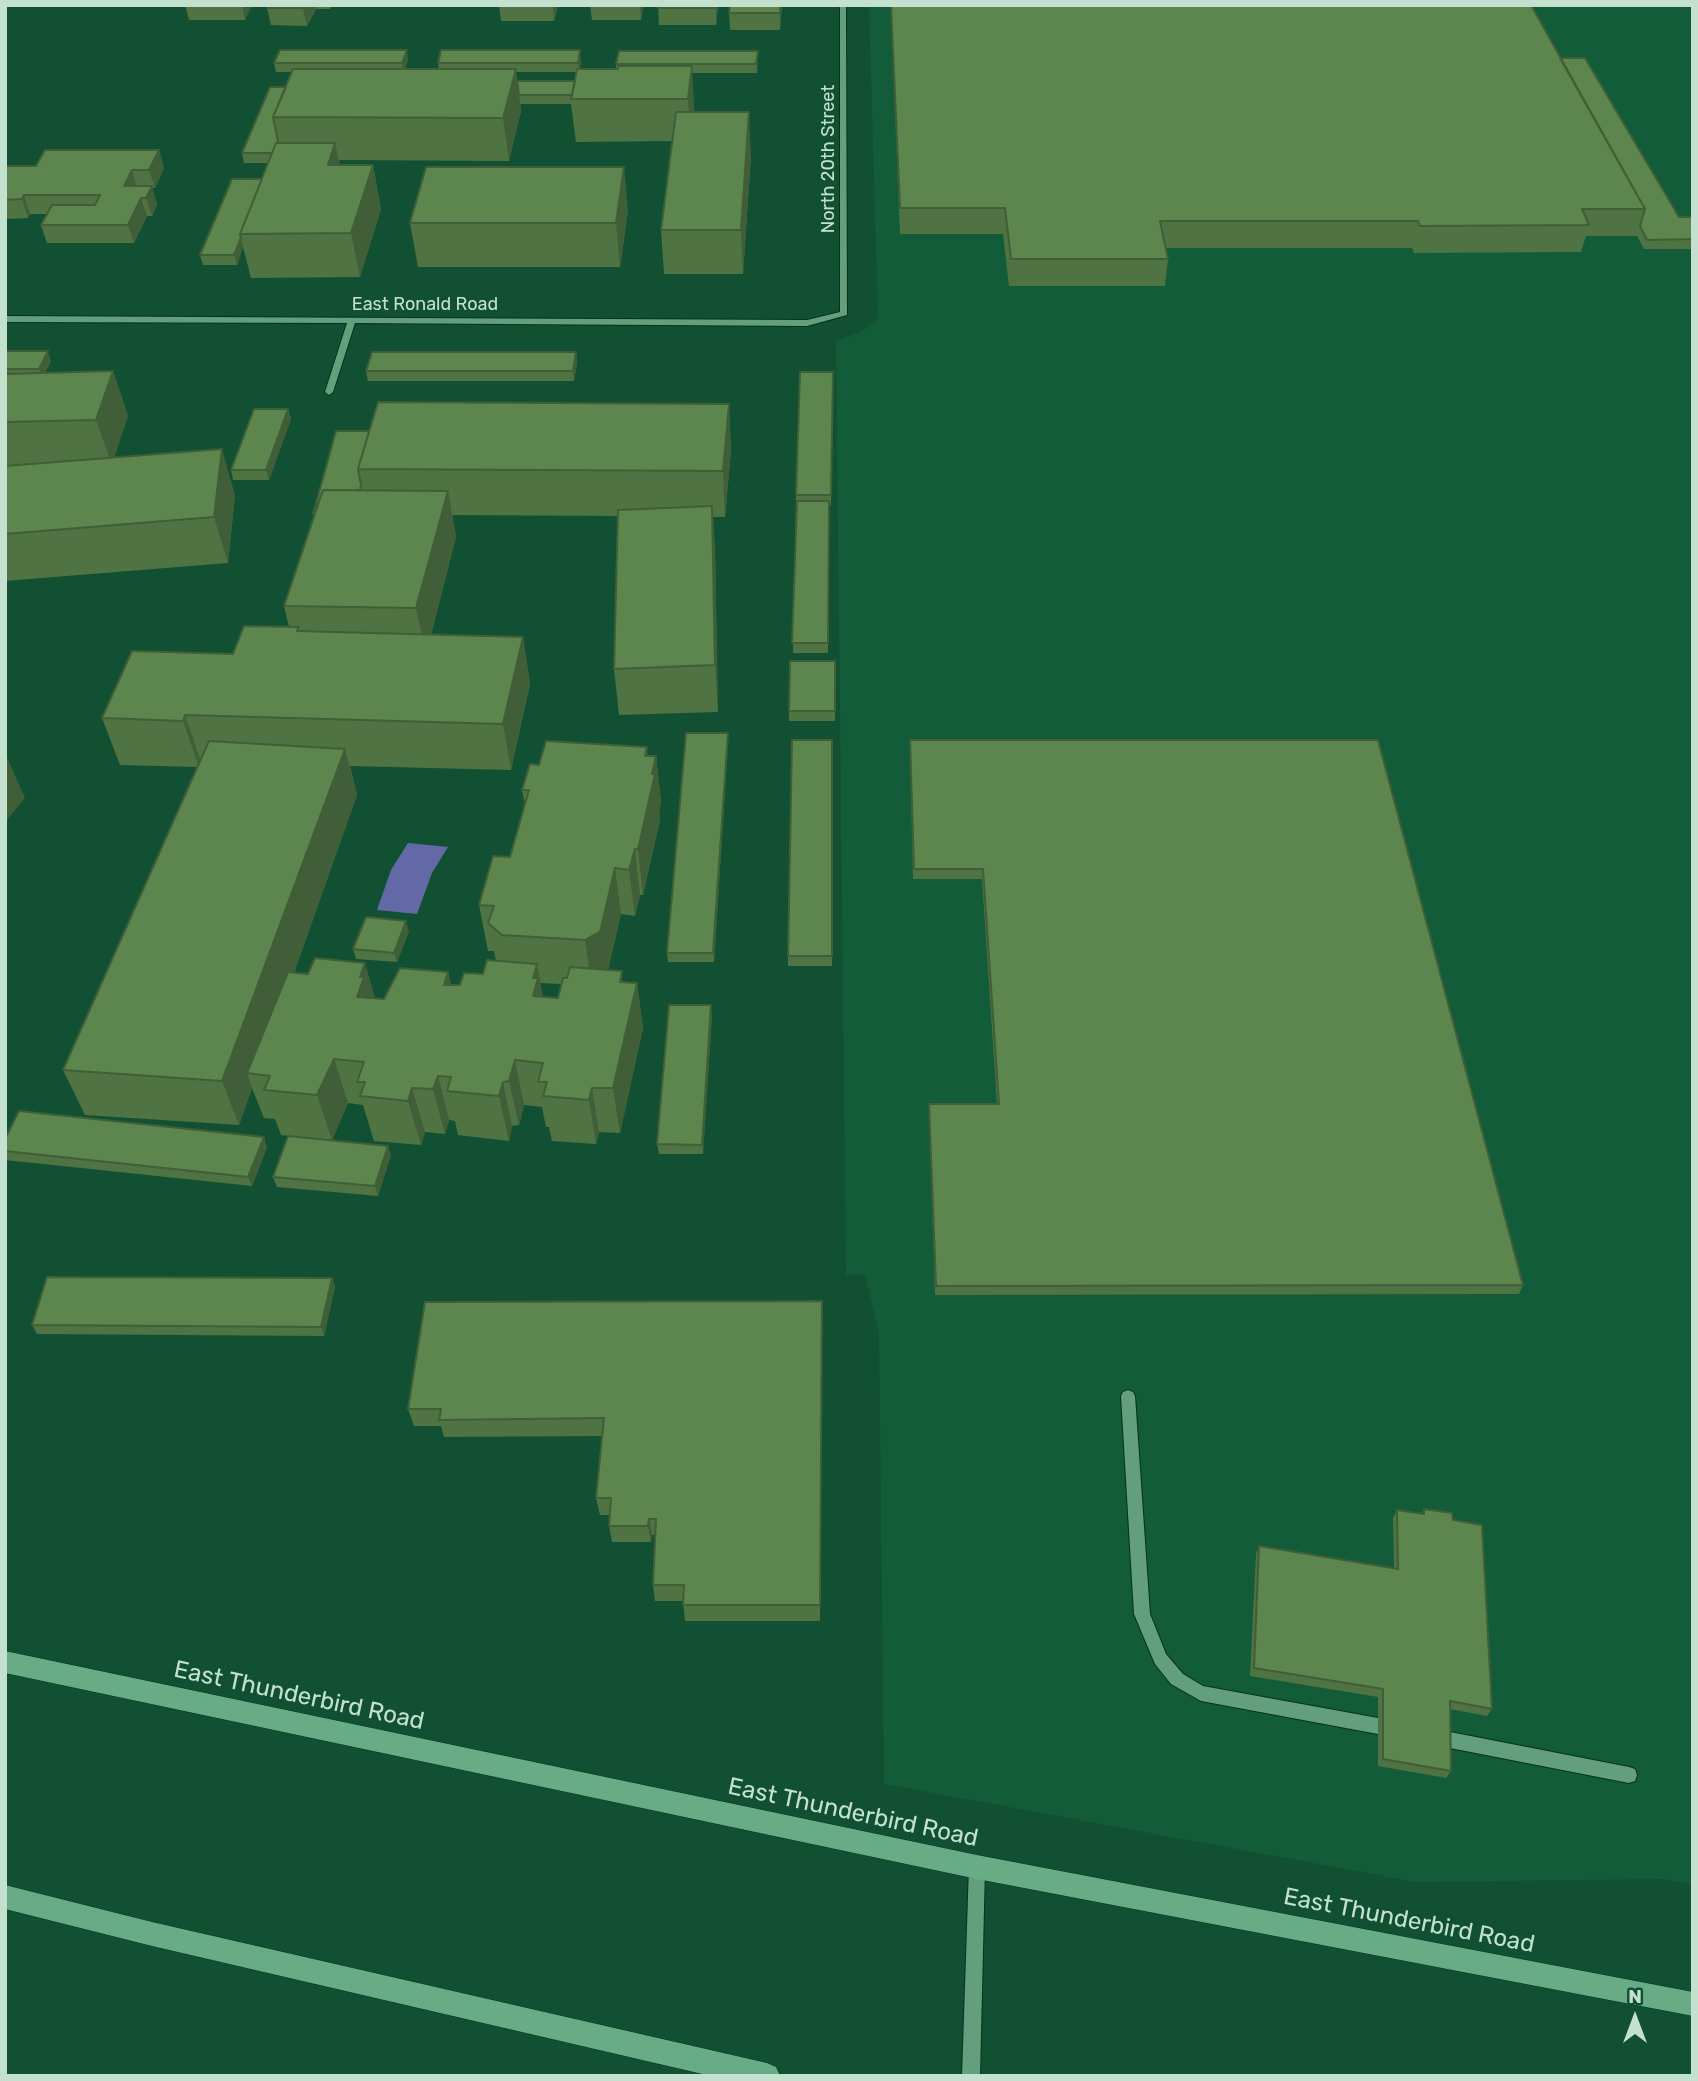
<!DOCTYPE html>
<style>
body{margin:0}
#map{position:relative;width:1698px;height:2081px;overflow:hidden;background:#125033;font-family:Rubik,sans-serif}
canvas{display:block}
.frame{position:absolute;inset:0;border:7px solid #c4e1cf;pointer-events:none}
.north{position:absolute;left:1600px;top:1983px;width:70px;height:70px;-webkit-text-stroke:5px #125033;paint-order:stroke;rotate:0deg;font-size:19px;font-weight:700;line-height:28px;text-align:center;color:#c4e1cf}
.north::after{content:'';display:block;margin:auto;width:24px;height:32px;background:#c4e1cf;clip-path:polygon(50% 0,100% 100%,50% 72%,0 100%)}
</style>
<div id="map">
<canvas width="1698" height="2081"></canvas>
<div class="frame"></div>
<div class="north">N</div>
</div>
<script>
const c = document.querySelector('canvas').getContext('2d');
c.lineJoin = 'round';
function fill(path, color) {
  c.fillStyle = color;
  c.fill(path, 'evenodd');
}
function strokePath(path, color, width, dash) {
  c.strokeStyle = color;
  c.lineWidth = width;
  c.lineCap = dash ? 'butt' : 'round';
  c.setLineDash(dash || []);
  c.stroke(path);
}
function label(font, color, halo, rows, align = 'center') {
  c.font = font + ' Rubik,sans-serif';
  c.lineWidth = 5;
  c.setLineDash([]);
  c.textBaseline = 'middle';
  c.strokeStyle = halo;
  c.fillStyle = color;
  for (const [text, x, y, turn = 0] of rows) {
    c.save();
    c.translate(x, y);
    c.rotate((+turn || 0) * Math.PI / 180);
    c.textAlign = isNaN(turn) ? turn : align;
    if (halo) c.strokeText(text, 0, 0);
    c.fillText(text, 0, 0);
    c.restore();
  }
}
const built = new Path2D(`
 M869,5h824v1880l-28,-6 -249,3 -532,-98 -5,-451 -14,-59 -19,1 -10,-934 25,-9 17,-14z`);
const water = new Path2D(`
 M408,843l40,4 -16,26 -15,41 -40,-4 14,-40z`);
const minor = new Path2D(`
 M840,5h6l1,310 -40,11 -452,-3 -22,69 -4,3 -4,-3 22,-69 -342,-1v-6l802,4 33,-8z
 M1128,1390l5,2 2,4 15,218 16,40 17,20 20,12 175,32 6,2 2,6 -2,6 -6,2 -177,-33 -30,-17 -16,-20 -21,-50 -13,-218 2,-4z
 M1445,1731l184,36 6,2 2,6 -2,6 -6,2 -184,-36 -6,-2 -2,-6 2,-6z
 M977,1859l6,2 2,6 -5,209h-18l7,-209 2,-6z`);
const major = new Path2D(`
 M5,1651l972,204 716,137v24l-716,-137 -972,-206z
 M5,1885l147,37 615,141 9,4 4,9h-69l-559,-130 -147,-37z`);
const wall = new Path2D(`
 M185,5h67l-7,15h-56z
 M268,5h64l-2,4h-14l-9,17 -36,-1 -4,-17z
 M499,5h59l-4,16h-53z
 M590,5h53l-2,15h-49z
 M658,5h60l-2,20h-57z
 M782,5l-2,25h-50l-1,-17z
 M891,5h640l29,53 119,159h14v32h-49l-7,-13h-51l-5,16 -167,1 -2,-5h-246l2,11 -3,27h-156l-6,-52h-103z
 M758,51l-1,22h-65l2,39 57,43 -8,119h-79l-3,-44 11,-89 -96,1 -5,-38h-51l1,7 -12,50 -170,-1 1,5h33l8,44 -21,68 -109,1 -8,-31 -6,18h-34l-3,-10 62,-76 6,-16h-24l-2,-10 44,-66 6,-15h-16l-2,-9 134,-4 -3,10h34l-1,-6 143,-4 -1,10h36v-5zM516,72h60l-1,9h-58z
 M159,150l5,18 -9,20h-3l5,17 -5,11h-5l-13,27h-87l-6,-18 6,-11h-17l-2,4 -23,1v-53h31z
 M628,210l-8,57h-202l-8,-44z
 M5,351l46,10 -6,12 68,-2 15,45 -14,41 121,38 -7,68 -223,18z
 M576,352l1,10 -3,19h-206l-2,-10z
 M833,372l-2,133h-2l-1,148h-35l3,-158z
 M729,404l2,46 -6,67h-12l2,35 3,160 -99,3 -5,-46 4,-153 -166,-1 4,22 -25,98 92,2 7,47 -19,86 -161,-4 7,29 -63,178 81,25 9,1 64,-27 3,13h9l23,-11 13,-13 -2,-10h-6l-9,-46 31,-48 15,-53 -3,-14 17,-25 109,-9h8l5,47 -2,7 1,10 -17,75h-3l-5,21 -14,-2 -13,56 16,12 13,1 6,45 -23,105 -21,-1 -3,12 -44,-3 -3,-14h-3l-4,-20 -18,-2 -5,20 -7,1 -3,15 -51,-6 -3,-14 -6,-1 -4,14 -20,-2 -4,13 -47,-4 -11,-36 -15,-2 -16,37 -51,-5 -6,-16 -11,-1 -12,-30 -13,37 -154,-10 -22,-45 134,-303 -77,-2 -18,-47 187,-91 -5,-21 30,-90 -1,-2 56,-83zM540,983l21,1 -3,14 -15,-1z
 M288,409l3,10 -22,61h-36l-2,-10z
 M835,661v60h-46v-10z
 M832,740v226h-44v-10z
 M910,740l613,545 -4,9 -584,1 -6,-191h68l-15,-225h-69z
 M728,743l-14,219h-46l-1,-9z
 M409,931l-12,31 -41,-3 -3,-10z
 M712,1015l-9,139h-44l-2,-10z
 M5,1139l262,8 -15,39 -247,-26z
 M391,1155l-13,41 -101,-9 -4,-10z
 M332,1278l3,9 -11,49 -287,-2 -5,-9z
 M822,1319l-2,302h-135l-2,-20h-28l-2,-16 2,-50h-3l-1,7h-39l-3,-16 1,-11h-10l-4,-17 6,-62 -158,1 -3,-11h-27l-6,-17z
 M1424,1509l29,11 39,189 -5,7 -37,-7 1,62 -5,7 -68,-12v-69l-128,-21 6,-122 3,-8 135,22 -1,-50 4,-8 25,4z`);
const shadedWall = new Path2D(`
 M242,5h10l-7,15z
 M305,5h10l1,4 -9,17 -4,-18z
 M553,5h5l-4,16z
 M640,5h3l-2,15z
 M716,5h2l-2,20z
 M780,5h2l-2,25z
 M407,50l1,9 -4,13 -2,-9z
 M580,50l1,9 -2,13 -1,-9z
 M692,66l2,42 -3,33 -3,-42z
 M516,69l5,42 -12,50 -6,-43z
 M749,112l2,43 -8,119 -2,-44z
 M335,143l9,43 -16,-21z
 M159,150l5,18 -9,20 -6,-18z
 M373,165l8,44 -21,68 -9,-44z
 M624,167l4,43 -8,57 -4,-44z
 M132,170l5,18 -13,-2z
 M152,186l5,19 -5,11 -6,-18z
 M24,195l6,19 -2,4 -6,-19z
 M141,198l6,18 -13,27 -6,-18z
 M241,238l2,9 -6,18 -3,-10z
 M48,351l3,10 -9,18 -3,-10z
 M576,352l1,10 -3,19 -1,-10z
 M113,371l15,45 -16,49 -16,-45z
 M729,404l2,46 -6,67 -2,-46z
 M288,409l3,10 -22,61 -3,-10z
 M222,449l13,46 -7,68 -14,-46z
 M448,491l8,46 -30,117 -10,-46z
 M712,506l3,46 3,160 -3,-47z
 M523,637l7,47 -19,86 -8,-46z
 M185,715l16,47 -2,5 -16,-46z
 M728,733v10l-14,219 -1,-9z
 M647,747l4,44 1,-17 4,-18 5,47 -2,7 1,10 -17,75 -5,-46 7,-93z
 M345,749l12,46 -99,279 -11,-1 5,15 -13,37 -17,-44z
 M5,753l20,45 -20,24z
 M635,849l5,46 -5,21 -6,-46z
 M615,868l6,46 -15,64 -14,8 -7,-46z
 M406,921l3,10 -12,31 -3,-9z
 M365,963l13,45 -21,-11 3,-20z
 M537,964l8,46 -12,-14v-18z
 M448,972l11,46 -15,-33z
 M637,983l6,45 -23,105 -7,-45z
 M711,1005l1,10 -9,139 -1,-9z
 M334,1059l14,44 -16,37 -15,-45z
 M515,1060l9,45 -5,20 -10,-44z
 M438,1076l11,44 -4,14 -12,-45z
 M503,1082l9,44 -3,15 -10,-45z
 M412,1088l13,44 -4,13 -13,-44z
 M592,1088l7,44 -3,12 -7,-44z
 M264,1137l3,10 -15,39 -4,-9z
 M388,1146l3,9 -13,41 -3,-10z
 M332,1278l3,9 -11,49 -3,-9z
 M649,1519l3,16 -1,7 -3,-16z`);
const building = new Path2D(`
 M268,5h37l-2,3h-36z
 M658,5h58l-1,3h-57z
 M730,5h50v8h-51z
 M891,5h640l114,204h-63l7,16 -169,1 -2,-5h-258l8,38h-157l-6,-51h-105z
 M280,50h127l-5,13h-128z
 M441,50h139l-2,13h-140z
 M619,51h139l-2,13h-140z
 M1560,58h25l94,159h14v22l-46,1 -7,-14 5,-17z
 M618,66h74l-4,33h-117l6,-30h41z
 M293,69h223l-13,49 -230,-1z
 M517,81h58l-3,14h-53z
 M270,87h16l-13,30 5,24 -1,2h-1l-4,10h-30z
 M676,112h73l-8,118h-80z
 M276,143h59l-7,22h45l-22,68 -111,1z
 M45,150h114l-10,20h-17l-8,16h28l-6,12h-5l-13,27h-87l11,-20h43l5,-10h-76l-2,4 -17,1v-34h31z
 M426,167h198l-8,56h-206z
 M232,179h30l-22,55 1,4 -7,17h-34z
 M5,351h43l-9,18h-34z
 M372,352h204l-3,19h-207z
 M113,371l-17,49 -91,2v-48z
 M800,372h33l-2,123h-35z
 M378,402l351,2 -6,67 -365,-2z
 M254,409h34l-22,61h-35z
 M336,431h33l-11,38 3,16 -1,5h-37l-9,24h-1z
 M222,449l-8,68 -209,17v-68z
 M323,490l125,1 -32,117 -132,-2z
 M797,501h32l-1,142h-36z
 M712,506l3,159 -101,4 4,-159z
 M244,626l55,1 -2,4 226,6 -20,87 -318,-9 -2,6 -81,-3 30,-67 101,3z
 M790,661h45v50h-46z
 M686,733h42l-15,220h-46z
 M792,740h40v216h-44z
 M910,740h468l145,545 -587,1 -7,-182h70l-16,-235h-69z
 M209,741l136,8 -123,332 -159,-11z
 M546,741l101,6 -2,9h11l-4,18h3l-17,75h-3l-6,21 -14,-2 -15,64 -15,8 -83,-5 -14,-12 6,-17 -15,-1 14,-49 17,1 19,-67h-7l8,-26 9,1z
 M366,917l40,4 -12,32 -41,-4z
 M315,958l50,5 -5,14h4l-7,20 27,2 16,-31 48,4 -4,13h16l4,-12 19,1 4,-14 50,4 -4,14h5l-5,18 25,2 5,-20h4l3,-11 52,4 -2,11 17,1 -24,105h-21l-3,12 -46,-4 4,-14h-9l5,-19 -28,-3 -6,21 -6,1 -4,14 -52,-5 4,-14 -13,-1 -5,13 -21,-1 -4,13 -48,-5 5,-14h-8l7,-20 -30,-3 -17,36 -53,-5 6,-14 -23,-3 41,-101 20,2z
 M669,1005h42l-9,140 -45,-1z
 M19,1111l245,26 -16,40 -243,-26v-12z
 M288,1136l100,10 -13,40 -102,-9z
 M47,1277l285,1 -11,49 -289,-2z
 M822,1301l-2,304h-137l1,-20h-31l3,-66h-7l-1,7h-39l2,-28h-15l8,-80 -165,2 2,-11h-33l17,-107z
 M1424,1509l28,4 1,7 29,5 10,184 -42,-8 1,70 -68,-12v-70l-129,-21 5,-122 139,23 -1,-59 27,4z`);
const farStreetnames = [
 ["North 20th Street",829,159,-90],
 ["East Ronald Road",425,305]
];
const nearStreetnames = [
 ["East Thunderbird Road",299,1696,12],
 ["East Thunderbird Road",853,1813,12],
 ["East Thunderbird Road",1409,1921,11]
];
fill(built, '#125c3a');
fill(water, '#6369a6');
strokePath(minor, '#03331e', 2);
strokePath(major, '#03331e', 1);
fill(minor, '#649f7d');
fill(major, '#68ac86');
fill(wall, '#4f7343');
fill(shadedWall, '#405e37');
fill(building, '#5c864e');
strokePath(building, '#405e37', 2);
label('18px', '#c4e1cf', '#125033', farStreetnames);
label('24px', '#c4e1cf', '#125033', nearStreetnames);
</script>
